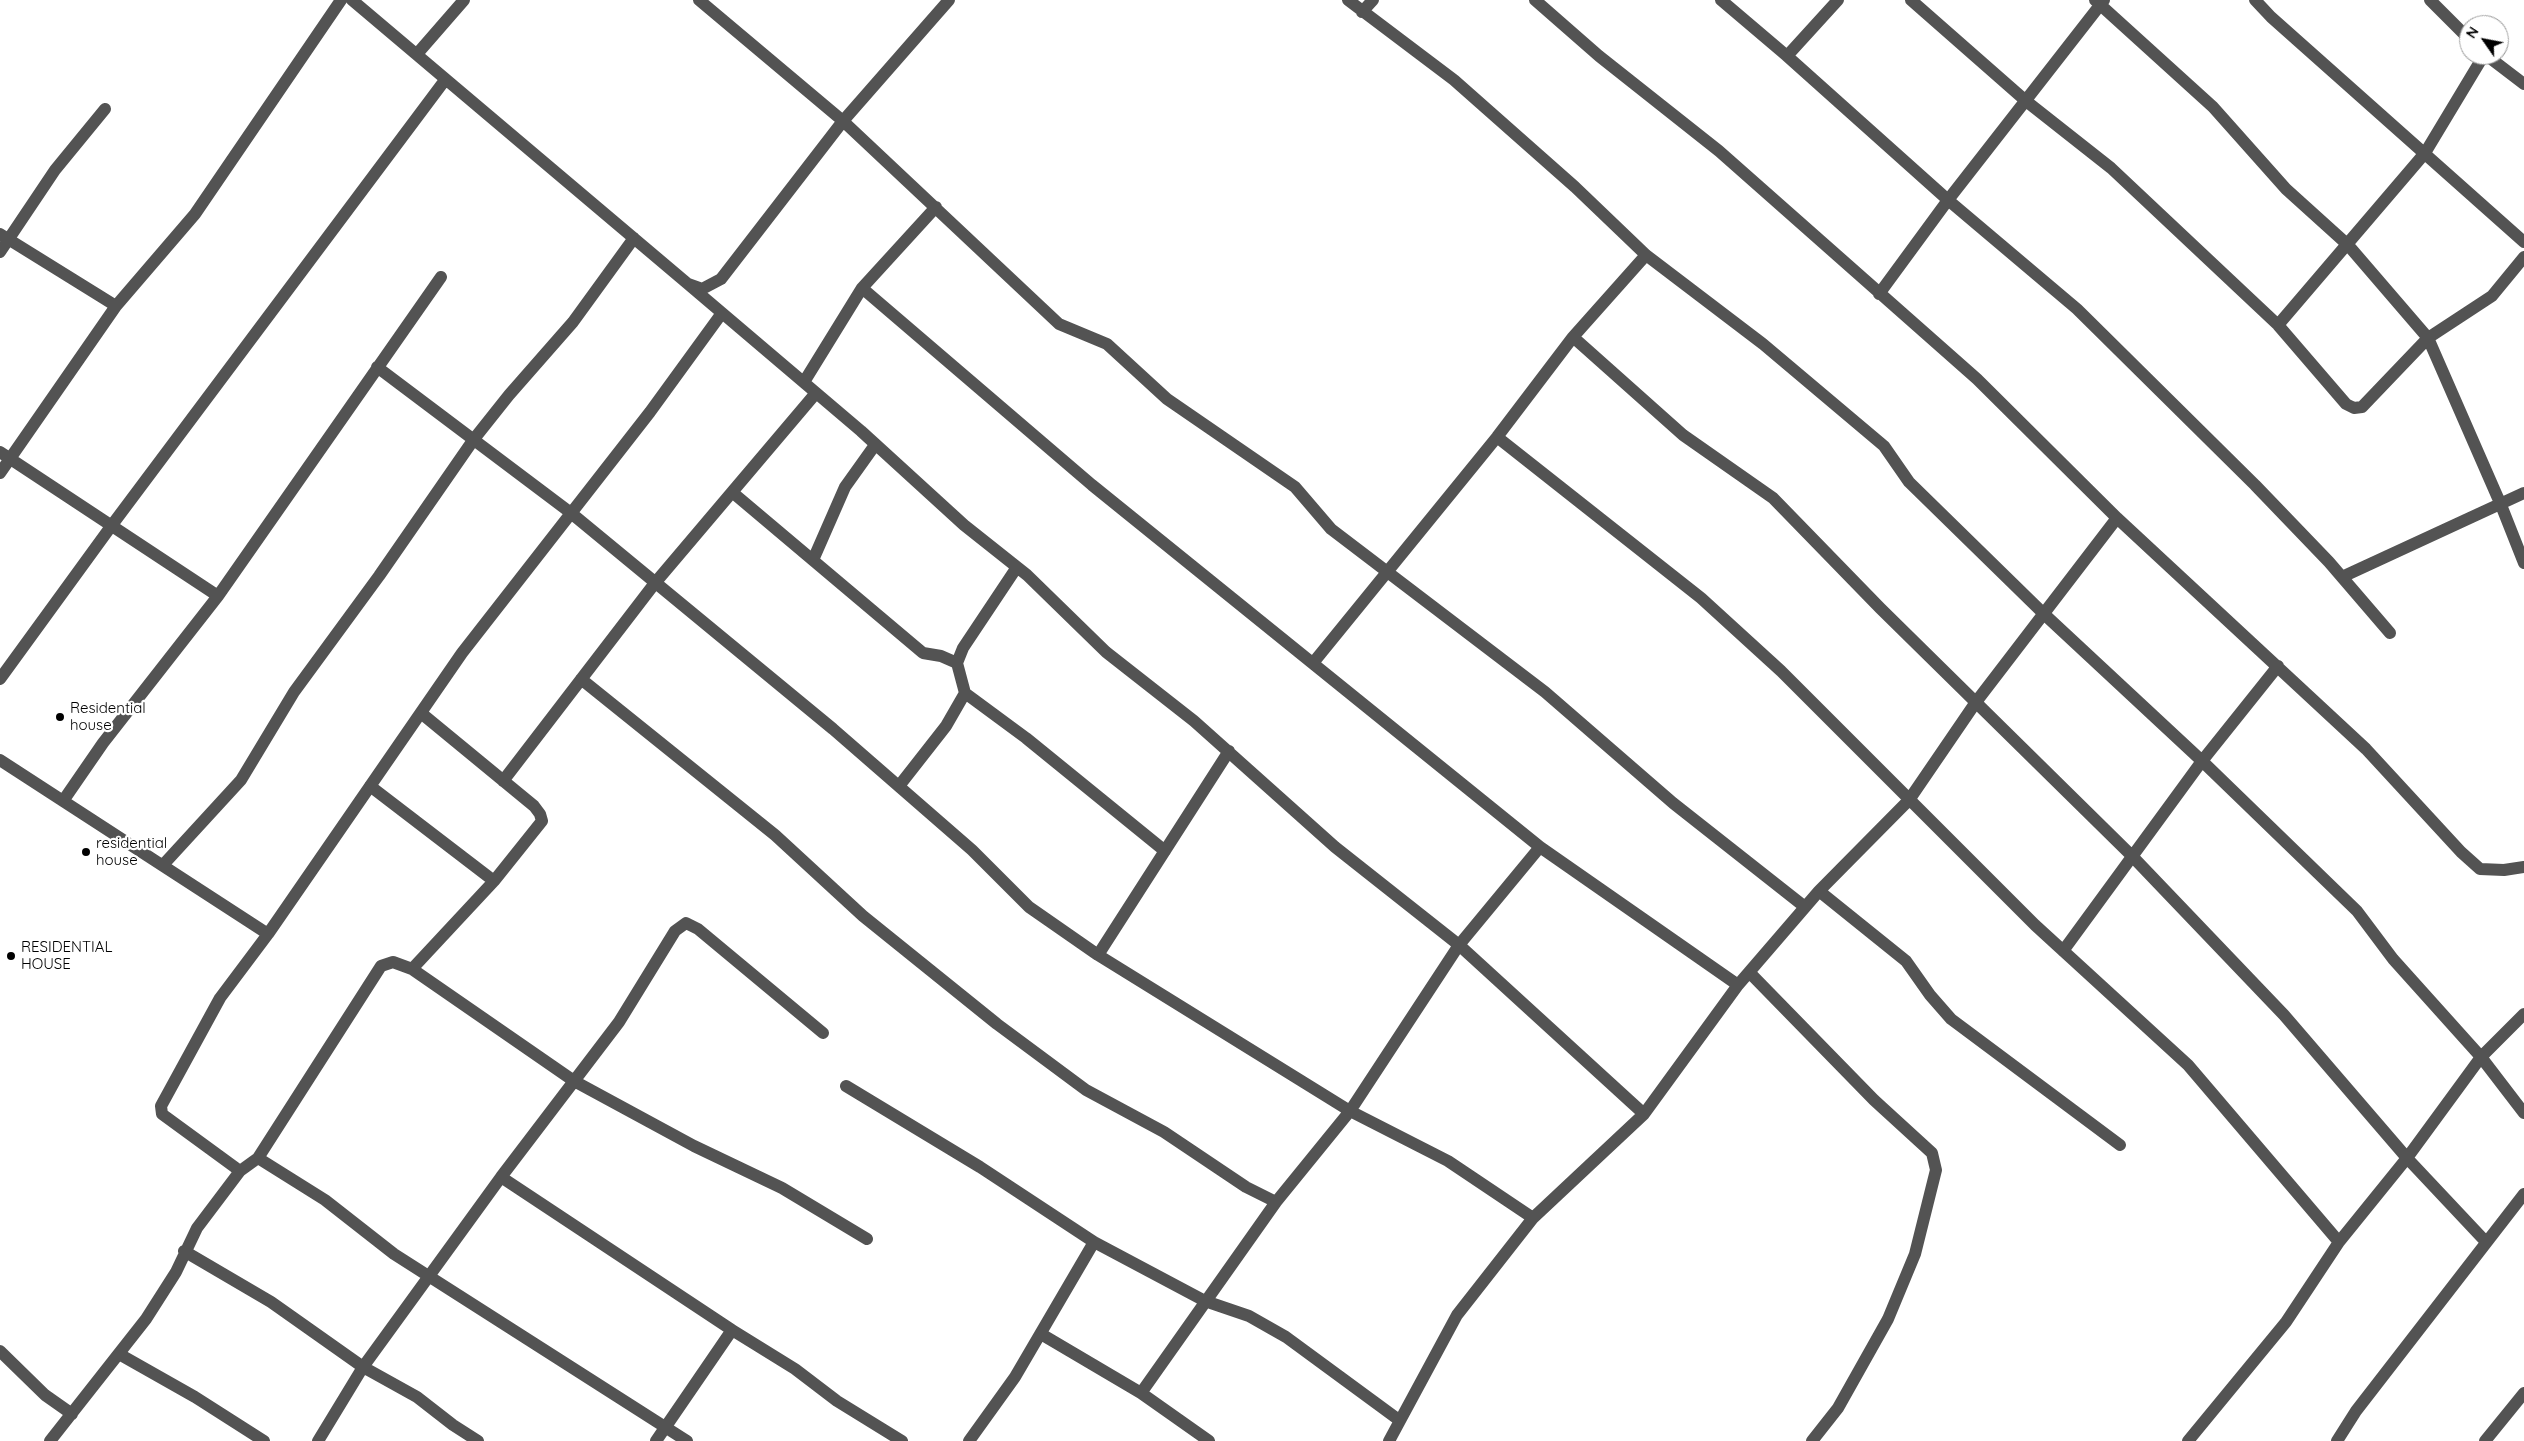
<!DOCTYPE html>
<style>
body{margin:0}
#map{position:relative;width:2524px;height:1441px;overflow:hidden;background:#fff;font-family:Quicksand,sans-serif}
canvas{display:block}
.north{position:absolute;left:2459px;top:15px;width:50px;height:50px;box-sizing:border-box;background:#fff;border:1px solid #999;border-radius:50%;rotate:303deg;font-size:14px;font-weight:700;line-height:20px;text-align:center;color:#000}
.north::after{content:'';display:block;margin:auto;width:18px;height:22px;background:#000;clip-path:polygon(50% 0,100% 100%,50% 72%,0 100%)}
</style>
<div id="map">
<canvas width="2524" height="1441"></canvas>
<div class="north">N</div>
</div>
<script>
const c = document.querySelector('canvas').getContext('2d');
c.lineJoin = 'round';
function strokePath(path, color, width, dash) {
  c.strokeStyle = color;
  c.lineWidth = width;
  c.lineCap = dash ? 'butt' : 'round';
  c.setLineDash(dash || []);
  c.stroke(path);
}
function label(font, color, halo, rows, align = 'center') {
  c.font = font + ' Quicksand,sans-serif';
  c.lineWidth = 4.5;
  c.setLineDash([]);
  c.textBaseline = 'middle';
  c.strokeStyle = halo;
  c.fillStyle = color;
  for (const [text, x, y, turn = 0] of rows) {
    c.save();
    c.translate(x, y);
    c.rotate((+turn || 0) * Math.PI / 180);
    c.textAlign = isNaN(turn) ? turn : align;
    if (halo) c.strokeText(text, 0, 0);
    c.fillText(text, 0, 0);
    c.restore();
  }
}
const minor = new Path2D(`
 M352,0l336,284 14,5 19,-10 122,-158 106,-121
 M699,0l144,121 216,203 48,20 60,55 128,88 36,42 214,163 128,111 132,104
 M1348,0l106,80 121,107 71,68 117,89 121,102 25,36 135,132 158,147 155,150 36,48 88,98 43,56
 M1535,0l64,56 120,95 258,228 140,139 249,231 95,103 19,17 24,1 20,-3
 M1721,0l66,56 161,144 129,109 178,176 74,77 61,71
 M1911,0l115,101 85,67 167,157 68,79 8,4 8,-1 66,-69 64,-42 32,-39
 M2095,0l118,107 73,82 62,56 80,93 73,167 23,58
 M2255,0l16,17 253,225
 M2430,0l39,39
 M1362,12l11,-12
 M417,54l47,-54
 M2486,55l38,29
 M1787,56l51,-56
 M0,234l116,72
 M0,252l55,-82 50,-61
 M688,284l173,147 103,94 63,50 79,77 88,69 141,126 124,98 185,169
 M862,288l230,197 448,362 198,138
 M1879,294l69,-94 156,-200
 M2278,325l147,-172 59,-98
 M1573,337l110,98 90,63 107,110 252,248 152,159 123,143 79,84
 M377,367l194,146 262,216 139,121 57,57 69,48 252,156 98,50 85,57
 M804,382l58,-94 74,-81
 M1497,437l204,161 80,73 254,254 153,140 151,177
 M0,452l218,144
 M0,473l116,-167 79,-92 146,-214
 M732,492l191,161 18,3 16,7
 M813,560l32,-73 30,-42
 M2342,577l182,-84
 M1313,663l184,-226 76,-100 73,-82
 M0,679l112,-154 333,-445
 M581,679l194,156 88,81 134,108 89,66 78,42 82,55 30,15
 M965,693l61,45 139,113
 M0,760l268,174
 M503,781l152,-198 161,-190
 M370,786l124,95
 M899,786l47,-60 19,-33 -8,-30 6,-15 54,-81
 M63,801l40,-58 115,-147 223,-319
 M163,865l78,-85 53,-88 85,-116 95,-137 35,-44 64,-73 61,-84
 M1819,891l87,70 24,34 21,24 169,126
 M2063,951l139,-190 76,-95
 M1098,955l131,-204
 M412,969l82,-88 48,-60 -2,-7 -6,-8 -113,-93
 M1749,972l125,128 58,53 4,17 -21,84 -27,65 -50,89 -26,33
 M846,1086l134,81 114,75 111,59 44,15 37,21 113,83
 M258,1158l67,42 69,54 293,187
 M240,1171l-78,-57 -1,-8 59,-108 48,-64 194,-281 188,-241 72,-99
 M501,1177l231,153 63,39 42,32 65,40
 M184,1251l87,51 92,65 54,30 36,28 25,16
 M1041,1334l100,59 68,48
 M0,1351l45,44 27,19
 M119,1354l76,43 69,44
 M1141,1393l135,-191 74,-91 109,-166 81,-98
 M50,1441l96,-122 30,-47 21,-44 43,-57 18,-13 123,-192 12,-4 19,7 162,112 120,65 88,42 85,51
 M318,1441l45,-74 138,-190 118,-155 56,-91 11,-8 12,6 125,104
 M656,1441l76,-111
 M969,1441l46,-64 79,-135
 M1389,1441l68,-126 76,-97 111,-104 94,-129 81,-94 90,-91 67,-98 141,-184
 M2188,1441l98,-119 53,-80 68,-84 74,-101 43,-43
 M2337,1441l19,-30 168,-217
 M2485,1441l39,-48`);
const markers = [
 [60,717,5,"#000"],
 [86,852,5,"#000"],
 [11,956,5,"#000"]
];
const poiNames = [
 ["Residential",70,708],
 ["house",70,725],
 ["residential",96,843],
 ["house",96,860],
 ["RESIDENTIAL",21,947],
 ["HOUSE",21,964]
];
strokePath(minor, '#535353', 12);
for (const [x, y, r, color] of markers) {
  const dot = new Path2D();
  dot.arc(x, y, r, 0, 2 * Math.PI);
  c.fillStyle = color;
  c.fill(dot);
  strokePath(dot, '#fff', 2);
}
label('15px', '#000', '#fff', poiNames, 'left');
</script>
